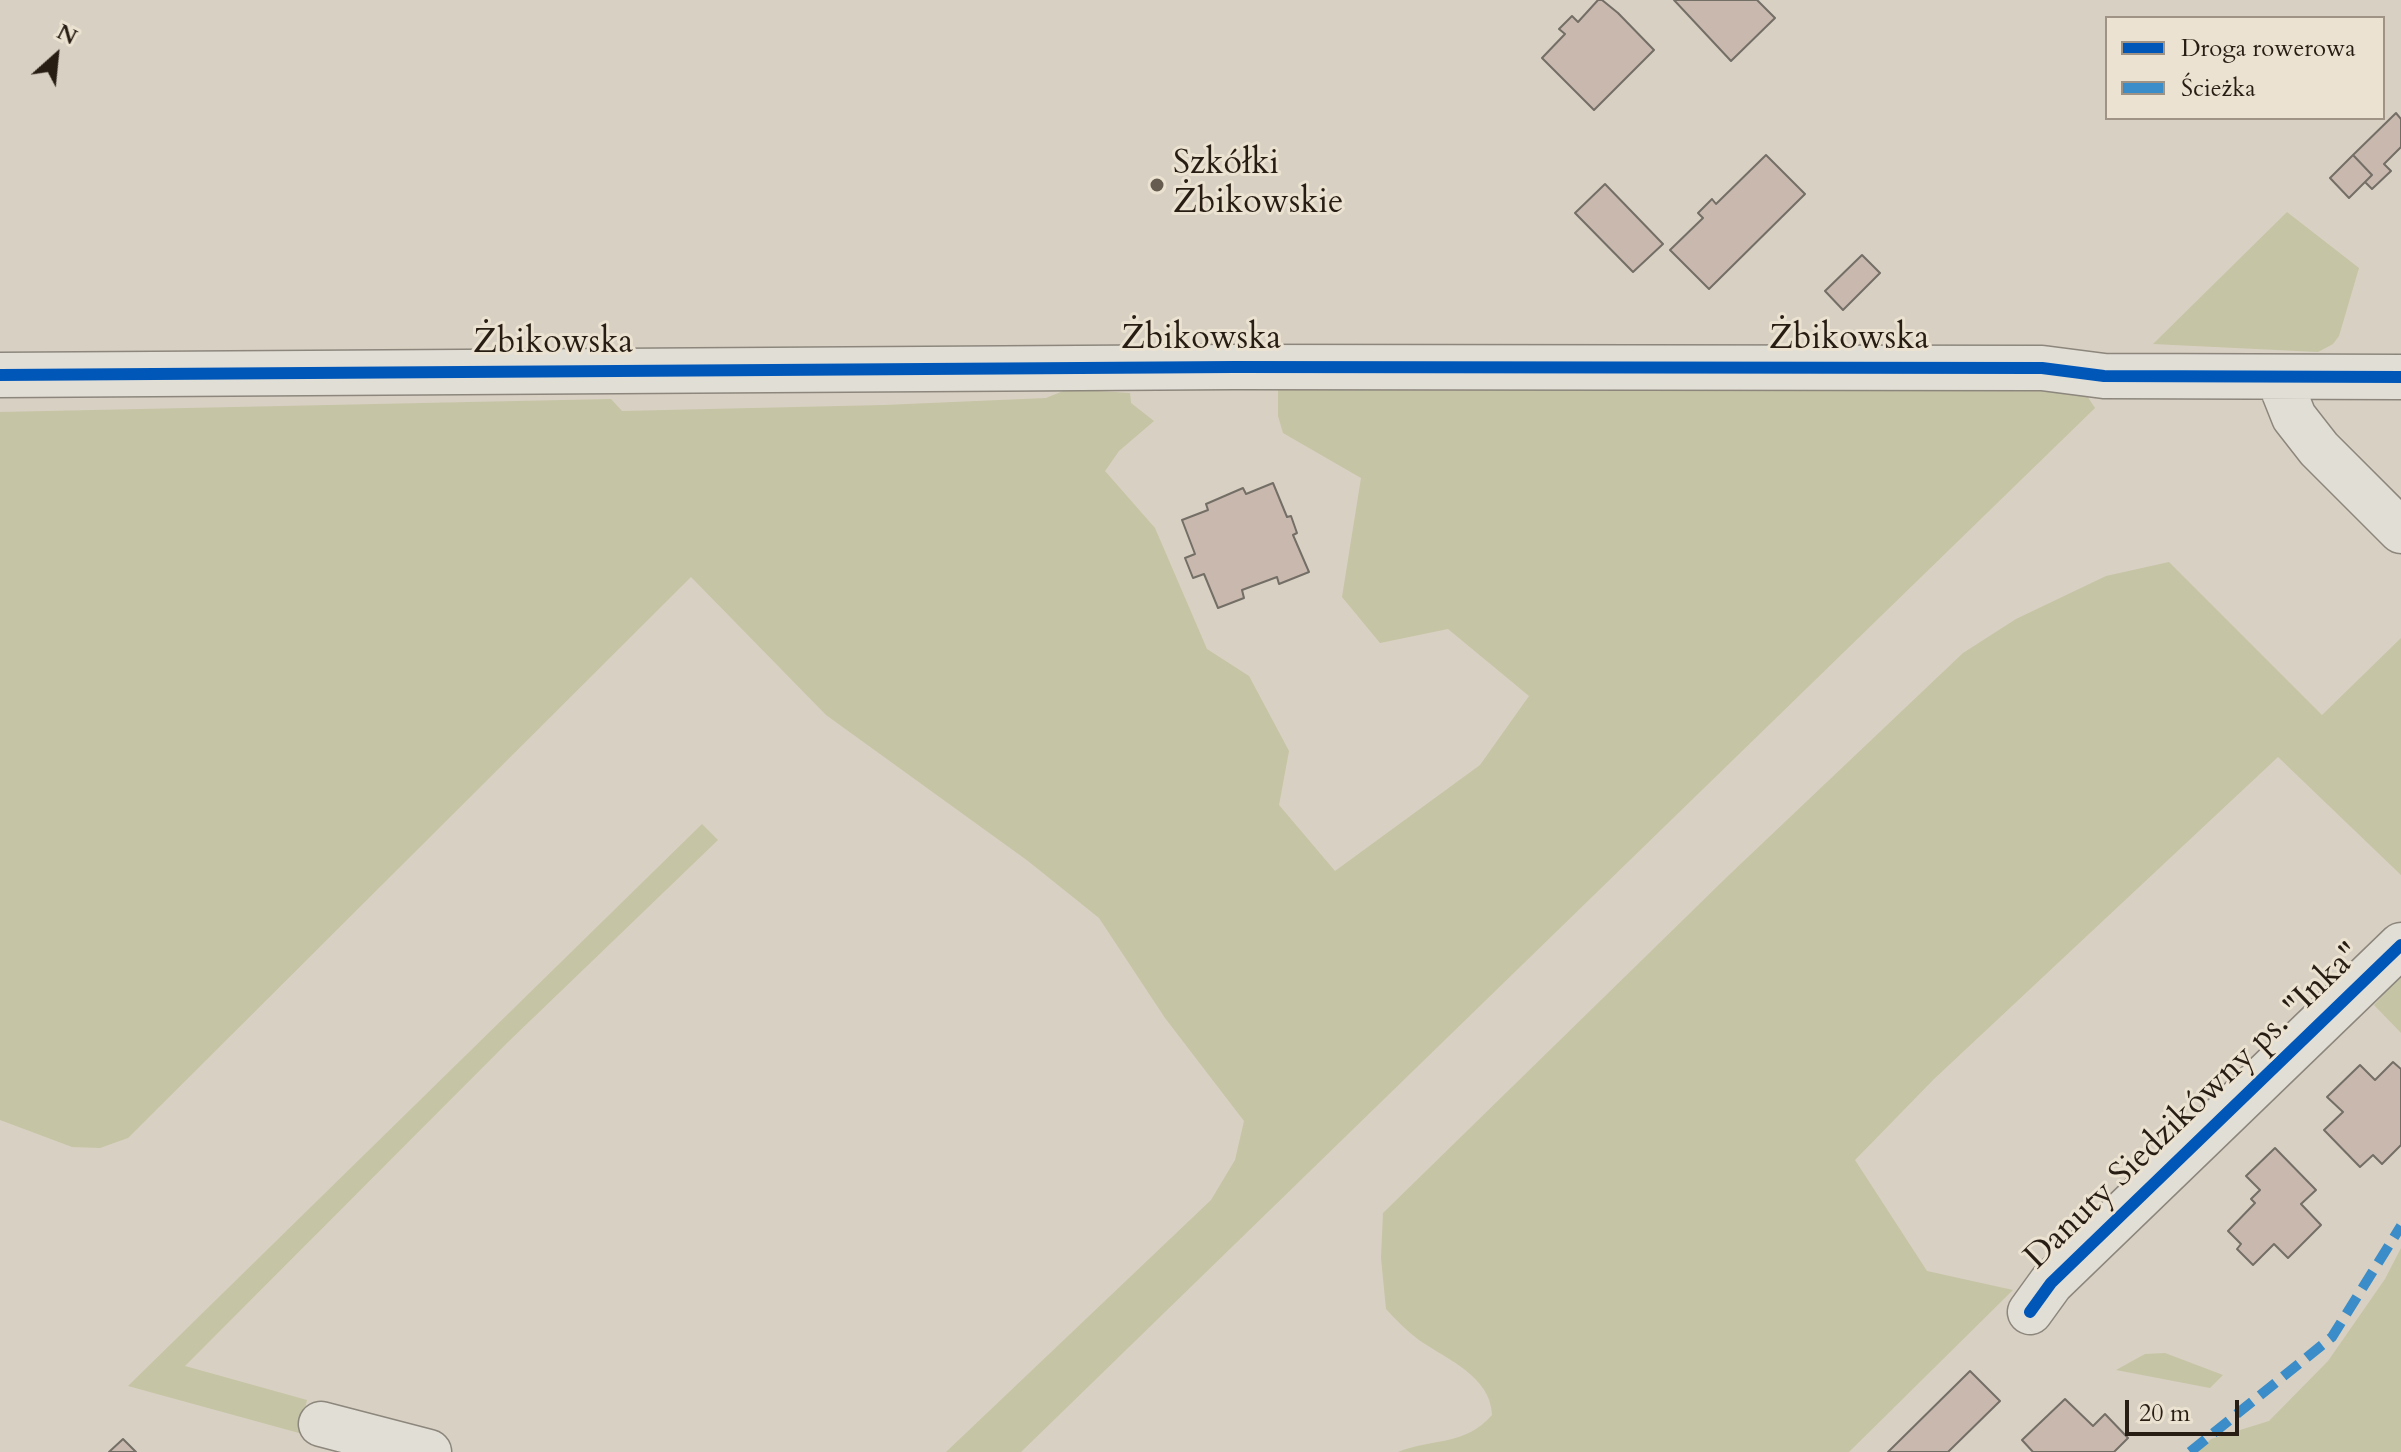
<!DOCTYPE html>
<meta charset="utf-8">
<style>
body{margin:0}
#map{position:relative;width:2401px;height:1452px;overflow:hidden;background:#d8d0c2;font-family:Cardo,serif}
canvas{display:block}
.legend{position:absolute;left:2105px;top:16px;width:280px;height:104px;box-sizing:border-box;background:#ece2d1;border:2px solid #9e9385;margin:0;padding:10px 14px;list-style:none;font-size:24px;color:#281d13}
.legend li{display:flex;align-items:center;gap:16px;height:40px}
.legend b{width:40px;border:2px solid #9e9385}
.north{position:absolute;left:16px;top:16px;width:80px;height:80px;-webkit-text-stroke:6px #ece2d1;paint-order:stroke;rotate:27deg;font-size:22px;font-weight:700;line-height:32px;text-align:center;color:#281d13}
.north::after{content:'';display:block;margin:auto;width:28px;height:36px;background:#281d13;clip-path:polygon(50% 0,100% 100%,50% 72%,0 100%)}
.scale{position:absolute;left:2125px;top:1400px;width:114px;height:36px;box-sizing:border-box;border:4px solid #281d13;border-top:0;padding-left:10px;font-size:24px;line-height:28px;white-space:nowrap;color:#281d13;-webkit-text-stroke:6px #ece2d1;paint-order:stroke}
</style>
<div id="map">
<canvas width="2401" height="1452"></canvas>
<ul class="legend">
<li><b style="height:10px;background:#0057b8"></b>Droga rowerowa</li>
<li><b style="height:10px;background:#3a8dc8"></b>Ścieżka</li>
</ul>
<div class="north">N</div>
<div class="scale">20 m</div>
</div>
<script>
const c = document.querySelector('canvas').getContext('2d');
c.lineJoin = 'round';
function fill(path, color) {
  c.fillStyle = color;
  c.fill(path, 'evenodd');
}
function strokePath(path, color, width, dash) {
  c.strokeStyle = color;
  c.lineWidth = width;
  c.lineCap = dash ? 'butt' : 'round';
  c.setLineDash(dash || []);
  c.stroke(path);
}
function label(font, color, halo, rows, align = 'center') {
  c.font = font + ' Cardo,serif';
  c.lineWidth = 6;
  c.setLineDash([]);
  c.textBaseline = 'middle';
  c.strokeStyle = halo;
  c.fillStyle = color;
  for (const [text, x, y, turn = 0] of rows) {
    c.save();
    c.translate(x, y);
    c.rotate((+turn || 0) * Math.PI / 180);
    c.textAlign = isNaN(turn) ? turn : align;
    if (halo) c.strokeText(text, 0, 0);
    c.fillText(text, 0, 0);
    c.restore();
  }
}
const green = new Path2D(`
 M2287,212l72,56 -20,68 -6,8 -15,8 -165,-8z
 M2079,384l16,24 -1074,1044h-75l265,-252 24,-40 9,-39 -79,-103 -66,-100 -71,-57 -202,-146 -135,-138 -563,561 -28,10 -28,-1 -72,-27v-708l611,-13 11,12 262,-6 162,-7 22,-9 62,4 1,10 23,18 -35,30 -14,20 50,57 52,121 42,27 40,75 -10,54 56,66 145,-106 49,-69 -81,-67 -68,14 -38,-46 19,-119 -78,-45 -5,-17v-27z
 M2169,562l153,153 79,-77v237l-123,-118 -344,322 -79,81 72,111 86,19 -164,162h-451c35,-14 67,-6 94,-37 -1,-39 -46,-56 -73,-75 -12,-9 -23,-20 -33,-31l-5,-51 2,-45 346,-338 234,-222 53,-34 90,-43z
 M702,824l16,16 -211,203 -322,323 122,34 -8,33 -171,-47z
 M2401,976v57l-27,-28z
 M2401,1248v204h-203l13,-13 58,-18 59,-60 57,-82z
 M2165,1353l58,22 -13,13 -94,-18 29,-16z`);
const building = new Path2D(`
 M1598,0h4l16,13 36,37 -60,60 -52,-52 23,-24 -6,-5 13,-13 6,6z
 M1674,0h83l18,18 -44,43z
 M2396,113l5,6v28l-17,17 7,7 -19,18 -7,-7 7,-7 -19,-20z
 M1766,155l39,39 -96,95 -39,-39 33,-32 -5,-5 14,-14 4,5z
 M2353,155l19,20 -23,23 -19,-20z
 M1605,184l58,60 -30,28 -58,-59z
 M1862,255l18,18 -37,37 -18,-19z
 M1273,483l14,34 4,-1 6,17 -4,2 16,37 -30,12 -2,-7 -35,13 2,8 -26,10 -14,-34 -11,4 -8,-20 10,-4 -13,-34 26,-10 -2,-6 37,-16 3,6z
 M2393,1062l8,7v76l-19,19 -9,-9 -13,12 -36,-37 19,-18 -16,-15 33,-32 15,15z
 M2275,1148l41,42 -15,14 20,21 -33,33 -14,-14 -21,21 -16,-16 4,-5 -13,-13 27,-28 -4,-4 9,-9 -14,-14z
 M1970,1371l30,30 -52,51h-60z
 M2065,1399l28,27 12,-12 23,24 -14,14h-81l-11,-12z
 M123,1439l13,13h-27z`);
const minor = new Path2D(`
 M0,375l1234,-8 808,1 62,8 297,1
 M2278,377l16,40 25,32 82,82
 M2030,1312l21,-29 350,-338
 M321,1424l108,28`);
const quiet = new Path2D(`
 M2190,1452l142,-115 69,-111`);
const cycleway = new Path2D(`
 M0,375l1234,-8 808,1 62,8 297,1
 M2030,1312l21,-29 350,-338`);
const markers = [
 [1157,185,8,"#665c50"]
];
const poiNames = [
 ["Szkółki",1173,165],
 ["Żbikowskie",1173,204]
];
const streetNames = [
 ["Żbikowska",1201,340],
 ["Żbikowska",1849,340],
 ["Żbikowska",553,344],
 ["Danuty Siedzikówny ps. \"Inka\"",2194,1107,-44]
];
fill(green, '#c5c4a5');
fill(building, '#c8b8ad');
strokePath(building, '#736e66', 2);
strokePath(minor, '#8c867d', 47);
strokePath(minor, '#e1ded6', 44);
strokePath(quiet, '#3a8dc8', 10, [20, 10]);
strokePath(cycleway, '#0057b8', 12);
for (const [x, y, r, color] of markers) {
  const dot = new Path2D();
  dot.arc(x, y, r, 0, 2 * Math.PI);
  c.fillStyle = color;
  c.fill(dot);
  strokePath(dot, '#ece2d1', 3);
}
label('34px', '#281d13', '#ece2d1', poiNames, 'left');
label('34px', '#281d13', '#ece2d1', streetNames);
</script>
